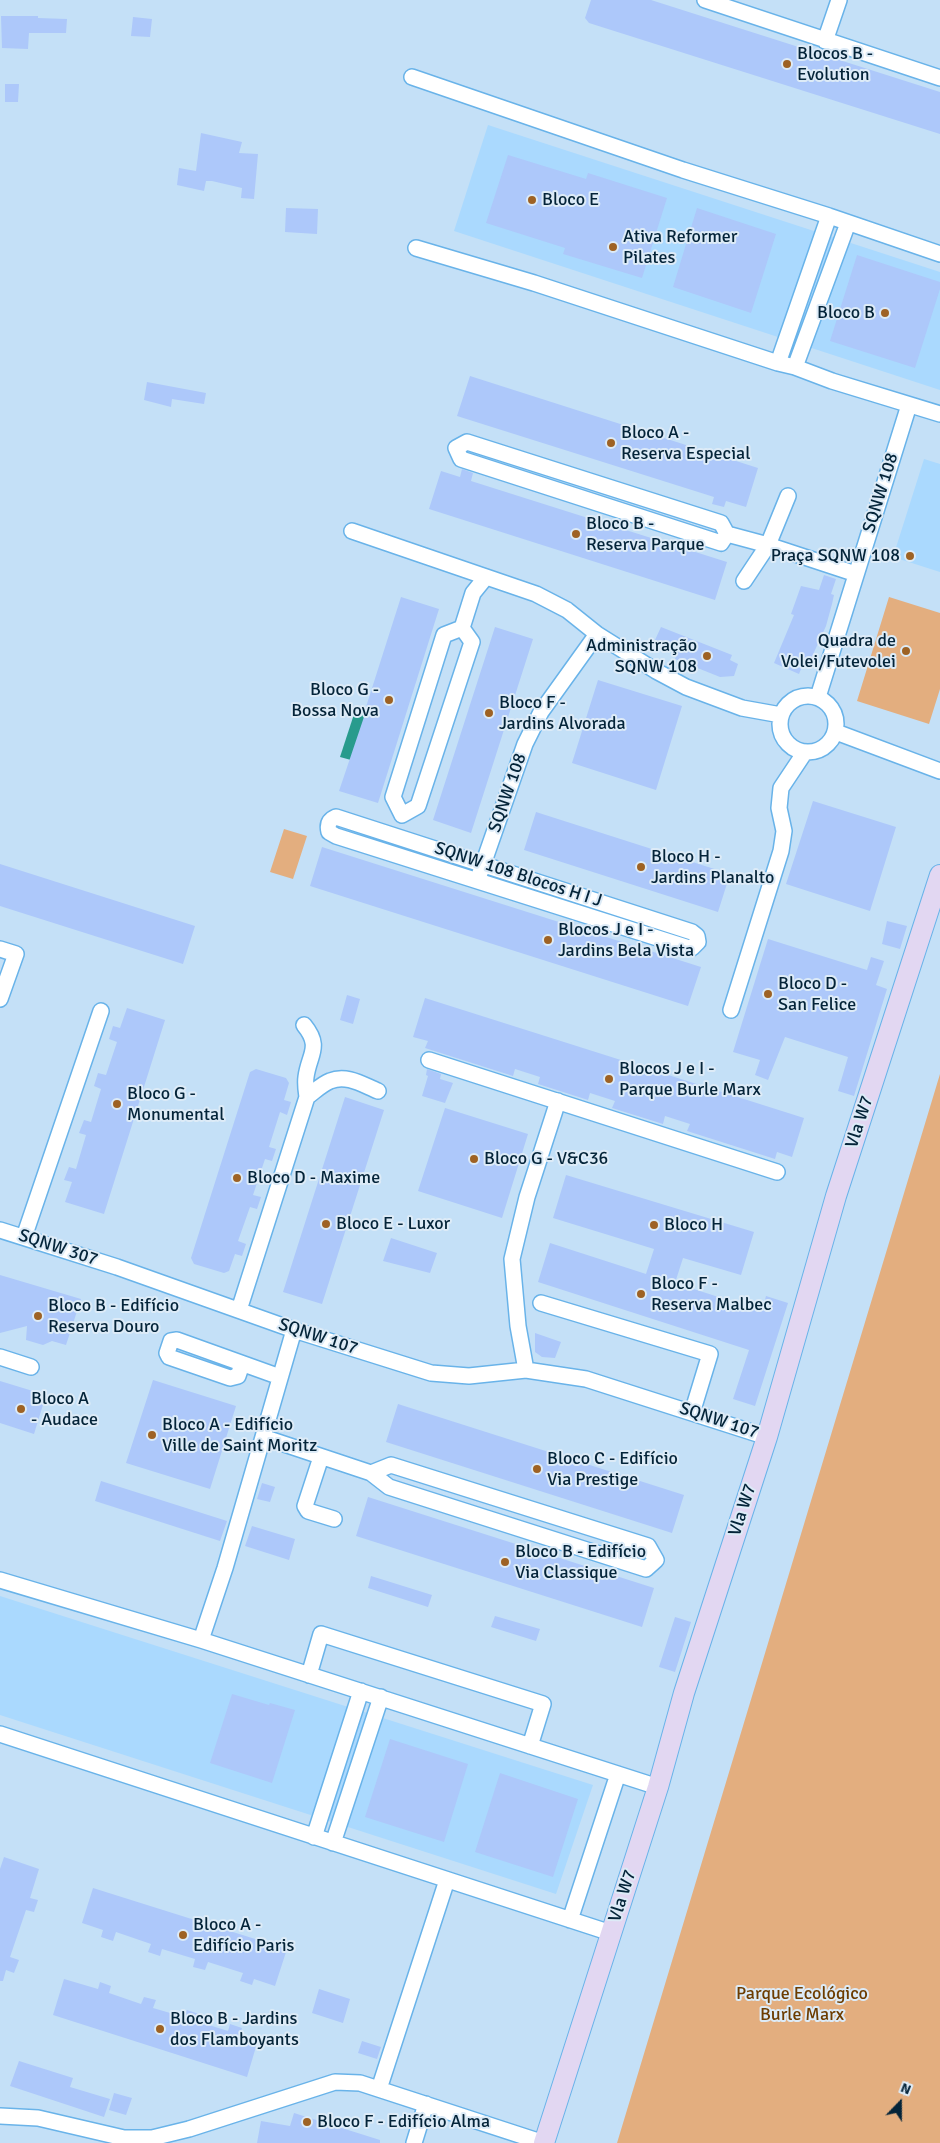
<!DOCTYPE html>
<meta charset="utf-8">
<style>
body{margin:0}
#map{position:relative;width:940px;height:2143px;overflow:hidden;background:#c4e0f7;font-family:Signika,sans-serif}
canvas{display:block}
.north{position:absolute;left:875px;top:2078px;width:50px;height:50px;-webkit-text-stroke:4px #ddebf7;paint-order:stroke;rotate:22deg;font-size:14px;font-weight:700;line-height:20px;text-align:center;color:#042439}
.north::after{content:'';display:block;margin:auto;width:18px;height:22px;background:#042439;clip-path:polygon(50% 0,100% 100%,50% 72%,0 100%)}
</style>
<div id="map">
<canvas width="940" height="2143"></canvas>
<div class="north">N</div>
</div>
<script>
const c = document.querySelector('canvas').getContext('2d');
c.lineJoin = 'round';
function fill(path, color) {
  c.fillStyle = color;
  c.fill(path, 'evenodd');
}
function strokePath(path, color, width, dash) {
  c.strokeStyle = color;
  c.lineWidth = width;
  c.lineCap = dash ? 'butt' : 'round';
  c.setLineDash(dash || []);
  c.stroke(path);
}
function label(font, color, halo, rows, align = 'center') {
  c.font = font + ' Signika,sans-serif';
  c.lineWidth = 4;
  c.setLineDash([]);
  c.textBaseline = 'middle';
  c.strokeStyle = halo;
  c.fillStyle = color;
  for (const [text, x, y, turn = 0] of rows) {
    c.save();
    c.translate(x, y);
    c.rotate((+turn || 0) * Math.PI / 180);
    c.textAlign = isNaN(turn) ? turn : align;
    if (halo) c.strokeText(text, 0, 0);
    c.fillText(text, 0, 0);
    c.restore();
  }
}
const built = new Path2D(`
 M488,125l452,147v118l-486,-159z
 M924,459l16,5v108l-47,-15z
 M0,1596l593,189 -37,109 -556,-179z`);
const green = new Path2D(`
 M889,597l51,16v76l-11,35 -72,-23z
 M284,829l23,7 -14,43 -23,-7z
 M940,1074v1069h-323z`);
const water = new Path2D(`
 M356,708l11,3 -16,49 -11,-3z`);
const building = new Path2D(`
 M591,0h60l289,92v42l-351,-111 -4,-5z
 M1,16h37v2l29,1 -1,14h-37l-1,16 -26,-1z
 M133,17l19,2 -2,18 -19,-1z
 M5,84h14l-1,18h-13z
 M201,133l41,9 -3,11 19,1 -4,45 -13,-1 1,-10 -30,-7h-6l-2,10 -27,-6 2,-17 17,3z
 M508,155l78,24 2,-6 79,25 -25,80 -79,-24 2,-6 -79,-25z
 M286,208l32,1 -1,25 -32,-2z
 M697,208l79,26 -25,79 -78,-26z
 M857,255l83,27v7l-25,79 -85,-27z
 M470,376l288,92 -12,39 -20,-6 -2,6 -12,-3 2,-7 -257,-81z
 M147,382l59,11 -2,11 -32,-5 -1,8 -27,-7z
 M462,469l11,4 -2,8 256,81 -12,38 -286,-91 12,-38 19,6z
 M824,575l12,4 -5,15 3,1 -2,9 -6,22 -16,35 -5,-2 -6,15 -25,-11 20,-48 -3,-1 10,-28 18,4z
 M401,597l38,12 -61,194 -39,-12 27,-80 -1,-1z
 M495,627l38,12 -62,194 -38,-13z
 M661,627l71,28 -2,5 8,4 -4,12 -14,1 -45,-18 4,-9 -24,-10z
 M598,680l84,26 -26,84 -84,-27z
 M813,801l83,26 -26,84 -84,-27z
 M536,812l194,62 -12,38 -194,-62z
 M322,847l379,120 -13,39 -378,-120z
 M0,864l195,62 -12,38 -183,-58z
 M887,921l20,5 -7,23 -18,-5z
 M768,939l99,31 4,-13 13,4 -8,24 11,4 -33,107 -16,-5 10,-34 -63,-20 -17,43 -13,-5 5,-15 -27,-8z
 M347,995l13,4 -7,25 -13,-4z
 M425,998l379,120 -12,39 -15,-5 -2,7 -88,-28 3,-7 -25,-8 -2,8 -51,-16 3,-7 -25,-8 -2,7 -50,-16 2,-7 -25,-8 -2,7 -88,-28 3,-7 -15,-4z
 M127,1008l38,12 -61,194 -39,-12 7,-20 -8,-2 5,-13 7,2 10,-34 -7,-2 5,-13 7,2 10,-33 -7,-3 4,-13 8,2 11,-33 -8,-3 4,-13 7,2z
 M256,1069l30,9 3,5 -5,17 7,2 -4,13 -7,-3 -11,35 7,2 -4,12 -7,-2 -12,36 8,2 -4,12 -7,-2 -12,34 8,3 -4,12 -7,-2 -6,17 -5,2 -30,-9 -3,-6 59,-186z
 M427,1069l14,5 -1,5 13,4 -8,20 -23,-7 6,-20 -2,-1z
 M345,1097l39,13 -62,194 -39,-12z
 M445,1108l83,26 -26,84 -84,-27z
 M566,1175l188,57 -13,43 -58,-17 -8,25 87,28 4,-15 22,7 -33,103 -22,-7 16,-49 -211,-68 12,-39 96,31 8,-25 -101,-31z
 M391,1238l46,15 -7,20 -47,-12z
 M0,1275l81,24 -15,46 -14,-4 -9,4 -17,-5 1,-14 -27,7z
 M535,1333l26,9 -6,16 -13,-1 -7,-5z
 M153,1380l83,26 -26,83 -84,-26z
 M0,1381l46,14 -12,39 -34,-11z
 M398,1404l286,91 -12,38 -286,-91z
 M101,1481l126,40 -7,20 -125,-40z
 M262,1483l13,4 -5,15 -13,-3z
 M368,1497l286,91 -12,39 -286,-91z
 M252,1526l43,13 -6,21 -44,-14z
 M371,1576l61,19 -4,12 -60,-19z
 M495,1616l45,13 -4,12 -45,-14z
 M675,1617l16,5 -16,50 -16,-5z
 M232,1694l37,11 1,-2 25,7 -23,73 -62,-20z
 M390,1739l78,25 -24,78 -79,-25z
 M500,1773l78,26 -25,78 -78,-25z
 M4,1857l35,12 -9,29 8,2 -4,12 -8,-2 -16,47 9,3 -5,13 -8,-3 -3,11h-3v-112z
 M93,1888l194,61 -12,37 -21,-7 -2,6 -12,-4 3,-8 -35,-11 -3,8 -12,-3 2,-8 -33,-10 -2,7 -12,-4 3,-8 -35,-12 -3,9 -12,-4 2,-7 -21,-7z
 M64,1979l34,10 2,-7 11,4 -2,7 32,11 3,-7 12,3 -3,8 31,9 3,-7 12,4 -3,7 32,10 2,-7 12,4 -2,6 18,6 -11,37 -194,-62z
 M319,1989l31,10 -7,24 -31,-10z
 M362,2041l19,6 -4,12 -19,-6z
 M19,2061l54,17 -3,9 40,12 -6,18 -94,-31z
 M114,2093l18,5 -6,17 -17,-5z
 M294,2113l86,27v3h-123l4,-22 29,5z`);
const minor = new Path2D(`
 M705,0l235,78
 M825,41l14,-41
 M412,77l271,93 146,46 111,38
 M416,248l118,35 244,80 17,4 37,14 108,33
 M778,363l51,-147
 M795,367l53,-144
 M467,442l254,81 6,11 -6,9 -260,-84 -5,-11z
 M352,531l184,63 31,16 30,24 59,37 30,16 56,21 39,7
 M727,534l41,11 88,29
 M744,581l24,-36 20,-49
 M462,628l10,14 -54,164 -16,9 -9,-18 51,-162z
 M462,628l11,-35 13,-16
 M780 724a28 28 0 1 1 56 0a28 28 0 1 1-56 0Z
 M818,697l91,-292
 M836,732l104,39
 M336,817l356,115 5,4 1,6 -6,6h-3l-353,-112 -7,-4c-2,-8 0,-12 7,-15z
 M480,873l45,-129 16,-32 56,-78
 M0,949l16,5 -16,45
 M731,1010l50,-159 3,-20 -5,-23 2,-20 24,-36
 M429,1060l348,112
 M307,1097c7,-5 15,-13 23,-16 17,-7 33,4 48,10
 M0,1230l117,37 177,63 137,43 38,3 57,-6 60,9 181,58
 M24,1237l77,-226
 M541,1303l169,51 -18,59
 M239,1310l68,-213c-1,-7 -2,-13 -1,-20 3,-23 16,-30 -2,-52
 M0,1357l31,10
 M242,1364l-4,12 -8,2 -61,-21 -2,-4 4,-12 6,-1 103,37
 M526,1370l-8,-44 -6,-67 15,-62 31,-96
 M263,1437l108,36 18,14 257,82 10,-9 -8,-14 -257,-81 -20,8
 M321,1457l-16,49 3,5 26,8
 M0,1580l201,60 457,147
 M201,1640l24,-72 69,-238
 M309,1675l12,-41 222,70 -13,42
 M0,1734l611,199
 M314,1837l47,-146
 M333,1843l48,-146
 M570,1920l48,-146
 M379,2089l68,-209
 M0,2116l38,2 86,20h28l37,-9 146,-47 25,1 184,60
 M414,2143l12,-39`);
const secondary = new Path2D(`
 M544,2143l114,-356 26,-94 83,-256 69,-241 104,-321`);
const markers = [
 [787,64,5,"#9e6224"],
 [532,200,5,"#9e6224"],
 [613,247,5,"#9e6224"],
 [885,313,5,"#9e6224"],
 [611,443,5,"#9e6224"],
 [576,534,5,"#9e6224"],
 [910,556,5,"#9e6224"],
 [906,651,5,"#9e6224"],
 [707,656,5,"#9e6224"],
 [389,700,5,"#9e6224"],
 [489,713,5,"#9e6224"],
 [641,867,5,"#9e6224"],
 [548,940,5,"#9e6224"],
 [768,994,5,"#9e6224"],
 [609,1079,5,"#9e6224"],
 [117,1104,5,"#9e6224"],
 [474,1159,5,"#9e6224"],
 [237,1178,5,"#9e6224"],
 [326,1224,5,"#9e6224"],
 [654,1225,5,"#9e6224"],
 [641,1294,5,"#9e6224"],
 [38,1316,5,"#9e6224"],
 [21,1409,5,"#9e6224"],
 [152,1435,5,"#9e6224"],
 [537,1469,5,"#9e6224"],
 [505,1562,5,"#9e6224"],
 [183,1935,5,"#9e6224"],
 [160,2029,5,"#9e6224"],
 [307,2122,5,"#9e6224"]
];
const poiNames = [
 ["Blocos B -",797,54],
 ["Evolution",797,75],
 ["Bloco E",542,200],
 ["Ativa Reformer",623,237],
 ["Pilates",623,258],
 ["Bloco B",875,313,"right"],
 ["Bloco A -",621,433],
 ["Reserva Especial",621,454],
 ["Bloco B -",586,524],
 ["Reserva Parque",586,545],
 ["Praça SQNW 108",900,556,"right"],
 ["Quadra de",896,641,"right"],
 ["Volei/Futevolei",896,662,"right"],
 ["Administração",697,646,"right"],
 ["SQNW 108",697,667,"right"],
 ["Bloco G -",379,690,"right"],
 ["Bossa Nova",379,711,"right"],
 ["Bloco F -",499,703],
 ["Jardins Alvorada",499,724],
 ["Bloco H -",651,857],
 ["Jardins Planalto",651,878],
 ["Blocos J e I -",558,930],
 ["Jardins Bela Vista",558,951],
 ["Bloco D -",778,984],
 ["San Felice",778,1005],
 ["Blocos J e I -",619,1069],
 ["Parque Burle Marx",619,1090],
 ["Bloco G -",127,1094],
 ["Monumental",127,1115],
 ["Bloco G - V&C36",484,1159],
 ["Bloco D - Maxime",247,1178],
 ["Bloco E - Luxor",336,1224],
 ["Bloco H",664,1225],
 ["Bloco F -",651,1284],
 ["Reserva Malbec",651,1305],
 ["Bloco B - Edifício",48,1306],
 ["Reserva Douro",48,1327],
 ["Bloco A",31,1399],
 ["- Audace",31,1420],
 ["Bloco A - Edifício",162,1425],
 ["Ville de Saint Moritz",162,1446],
 ["Bloco C - Edifício",547,1459],
 ["Via Prestige",547,1480],
 ["Bloco B - Edifício",515,1552],
 ["Via Classique",515,1573],
 ["Bloco A -",193,1925],
 ["Edifício Paris",193,1946],
 ["Bloco B - Jardins",170,2019],
 ["dos Flamboyants",170,2040],
 ["Bloco F - Edifício Alma",317,2122]
];
const streetNames = [
 ["SQNW 108",881,493,-73],
 ["SQNW 108",508,793,-71],
 ["SQNW 108 Blocos H I J",518,875,18],
 ["Vla W7",860,1122,-72],
 ["SQNW 307",58,1248,18],
 ["SQNW 107",318,1337,18],
 ["SQNW 107",719,1421,18],
 ["Vla W7",743,1510,-72],
 ["Vla W7",623,1896,-72]
];
const parkNames = [
 ["Parque Ecológico",802,1994],
 ["Burle Marx",802,2015]
];
fill(built, '#aad9fe');
fill(green, '#e3ae7f');
fill(water, '#289b8d');
fill(building, '#adc8fa');
strokePath(minor, '#69b3e9', 18);
strokePath(secondary, '#69b3e9', 22);
strokePath(minor, '#fff', 15);
strokePath(secondary, '#e2d7f2', 20);
for (const [x, y, r, color] of markers) {
  const dot = new Path2D();
  dot.arc(x, y, r, 0, 2 * Math.PI);
  c.fillStyle = color;
  c.fill(dot);
  strokePath(dot, '#ddebf7', 2);
}
label('18px', '#042439', '#ddebf7', poiNames, 'left');
label('18px', '#042439', '#ddebf7', streetNames);
label('18px', '#6c3c00', '#ddebf7', parkNames);
</script>
